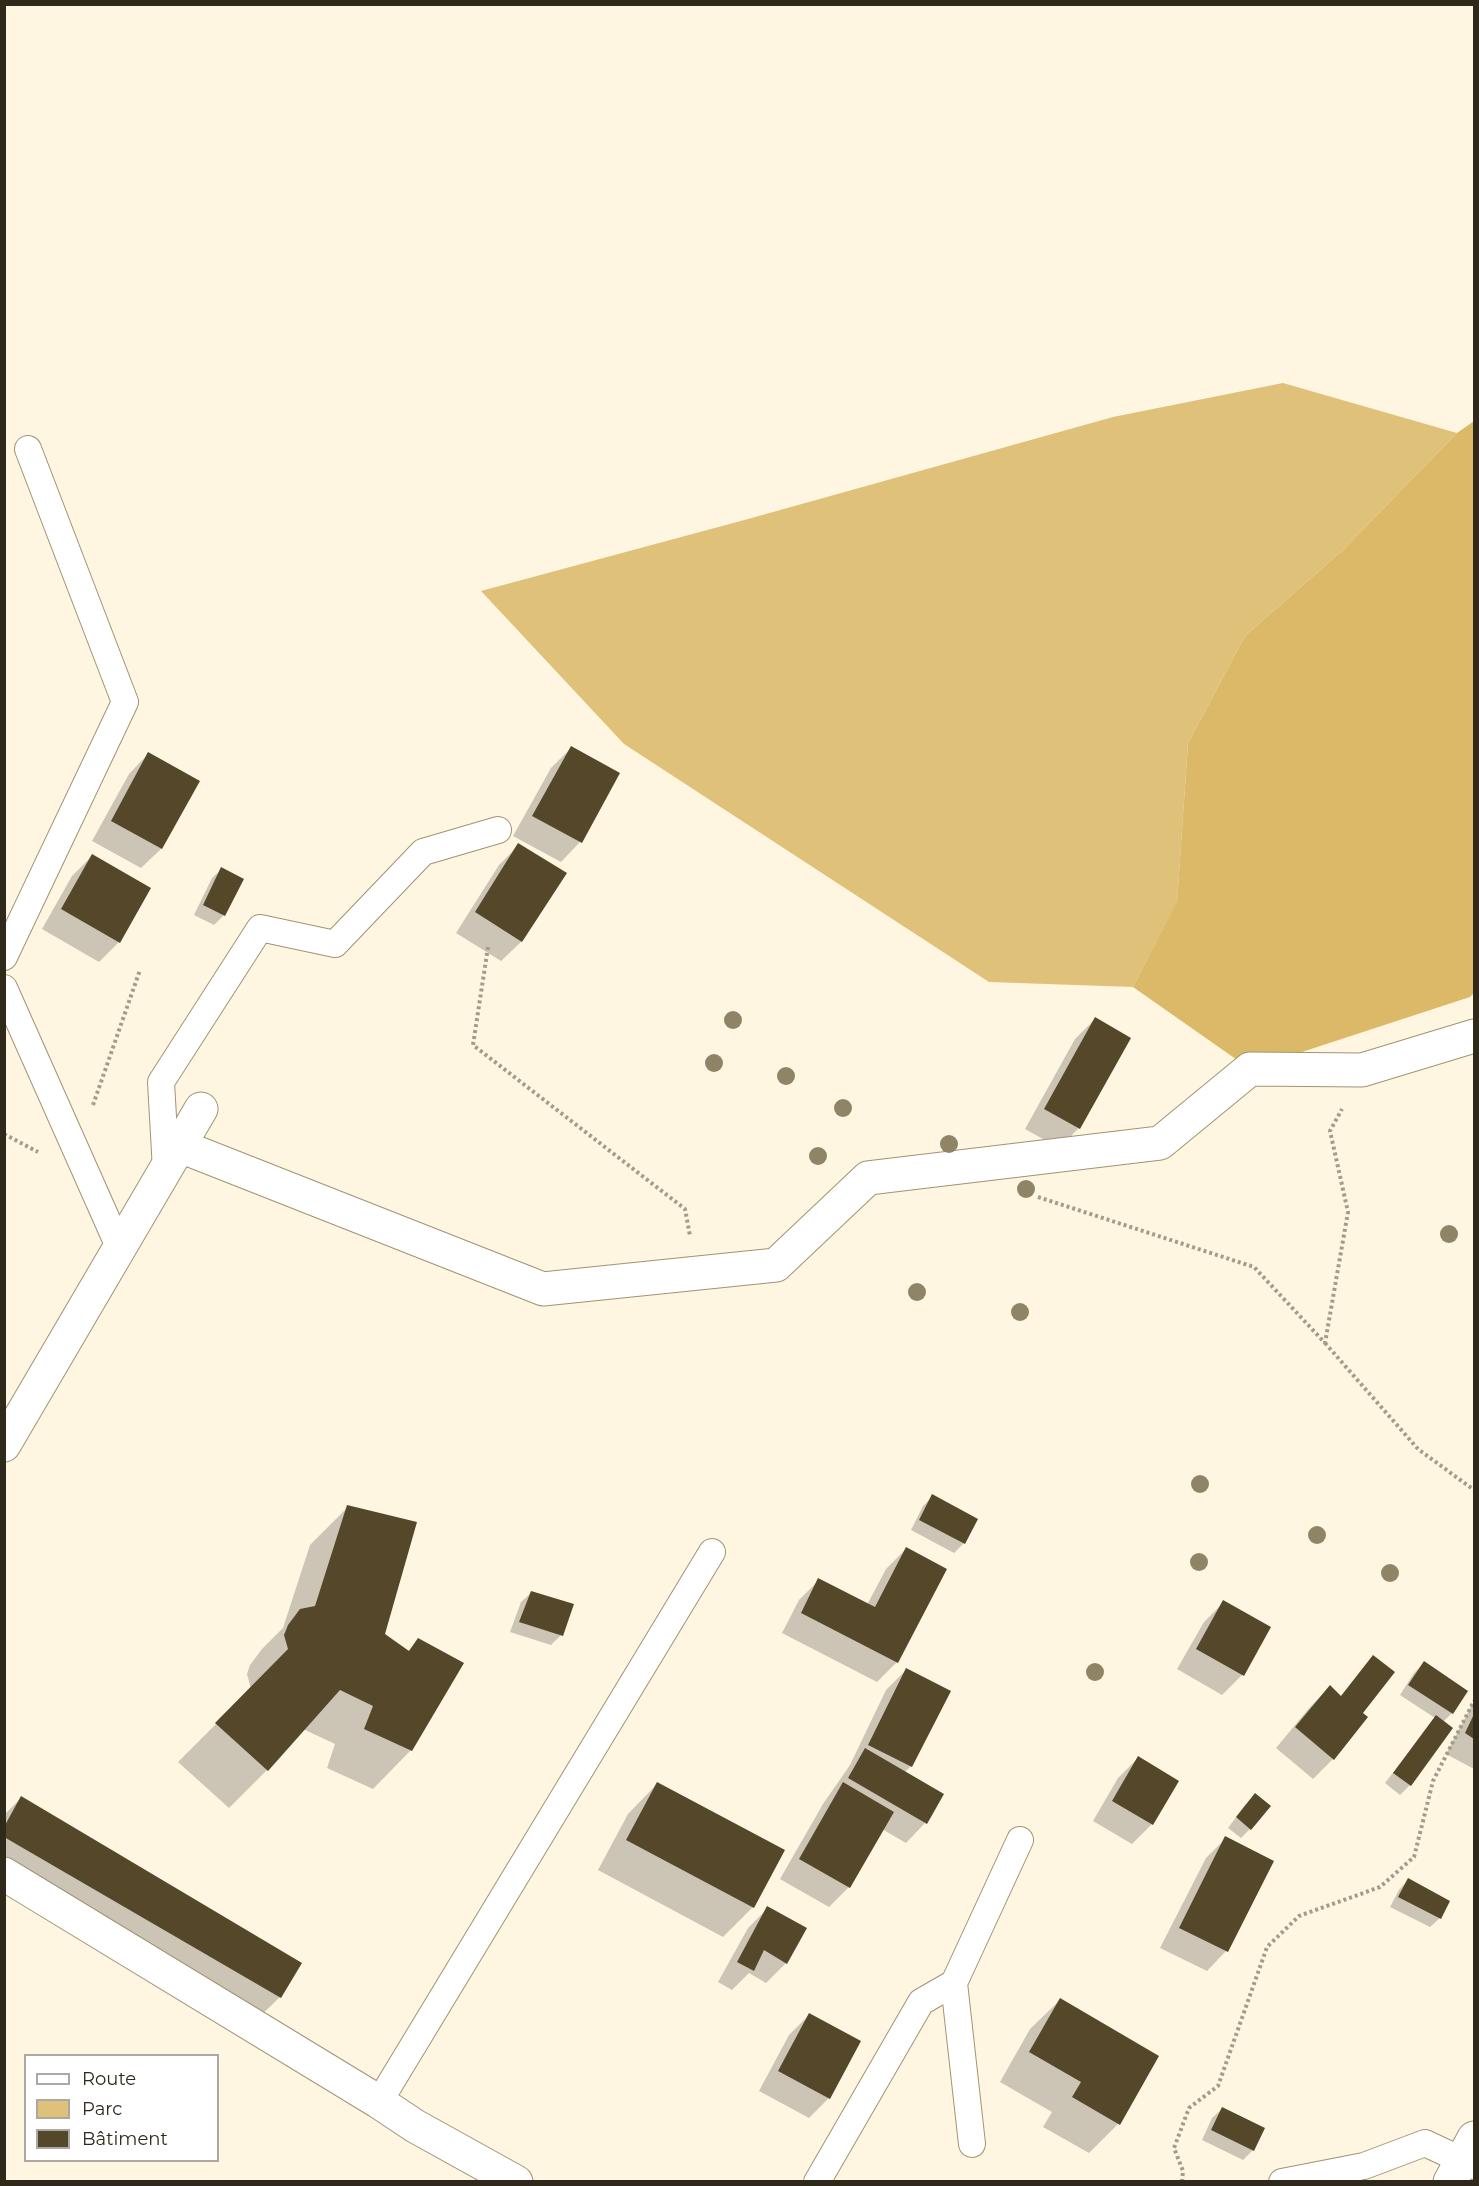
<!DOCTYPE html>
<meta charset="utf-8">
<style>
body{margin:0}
#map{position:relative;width:1479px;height:2186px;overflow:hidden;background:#fff6e1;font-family:Montserrat,sans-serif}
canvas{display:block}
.frame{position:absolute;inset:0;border:6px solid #2f291c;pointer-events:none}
.legend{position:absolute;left:24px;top:2054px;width:195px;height:108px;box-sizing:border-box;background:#fff;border:2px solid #aca9a4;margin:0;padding:8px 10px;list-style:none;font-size:18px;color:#2f291c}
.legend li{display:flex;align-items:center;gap:12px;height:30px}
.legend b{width:30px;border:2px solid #aca9a4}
</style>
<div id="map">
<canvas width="1479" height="2186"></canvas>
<div class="frame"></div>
<ul class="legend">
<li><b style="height:8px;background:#fff"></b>Route</li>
<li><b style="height:16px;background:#e0c179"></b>Parc</li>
<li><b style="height:16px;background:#55472a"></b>Bâtiment</li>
</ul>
</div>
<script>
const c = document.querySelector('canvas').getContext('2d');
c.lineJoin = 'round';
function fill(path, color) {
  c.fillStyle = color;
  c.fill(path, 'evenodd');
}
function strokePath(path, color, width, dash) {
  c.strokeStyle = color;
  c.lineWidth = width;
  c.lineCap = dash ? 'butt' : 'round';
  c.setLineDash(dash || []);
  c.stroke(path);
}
const green = new Path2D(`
 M1283,383l174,50 -115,118 -97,85 -57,107 -11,160 -44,84 -144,-5 -365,-238 -143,-153 267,-72 365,-102z`);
const forest = new Path2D(`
 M1474,421v572l-4,4 -220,72 -117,-82 44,-85 11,-159 57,-107 97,-85 115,-118z`);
const shadow = new Path2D(`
 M571,748l9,94 -19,20 -48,-26 38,-68z
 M148,754l50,27 -37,68 -20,19 -49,-27 37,-67z
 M519,845l46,28 -44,69 -20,19 -45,-28 43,-68z
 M92,856l27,86 -20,20 -57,-33 30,-53z
 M222,869l20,10 -18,36 -10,10 -20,-10 18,-37z
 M1095,1019l-16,109 -20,20 -34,-19 50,-90z
 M933,1496l31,47 -10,10 -43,-23 12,-24z
 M348,1507l36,128 23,17 12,-12 -8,110 -38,39 -46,-21 8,-24 -32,-15 -36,41 -38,38 -51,-46 73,-73 -4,-15 3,-9 12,-16 21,-21 27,-83z
 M906,1549l39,20 -48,93 -20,20 -95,-49 17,-33 20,-20 48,25 19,-36z
 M531,1593l30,42 -10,10 -41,-13 11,-30z
 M1224,1602l18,73 -20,20 -45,-26 27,-47z
 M1373,1657l-11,56 -29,46 -20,20 -37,-31 34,-41 20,-20 11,9z
 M1424,1663l28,50 -9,9 -33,63 -10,10 -15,-12 50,-65 -35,-23 14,-22z
 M906,1670l5,96 -7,7 21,50 -19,20 -24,-14 -33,58 -20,20 -49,-28 43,-75 27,-39 36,-75z
 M1474,1701v68l-28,-15z
 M1138,1758l14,66 -20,20 -39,-23 25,-43z
 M657,1784l126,66 -30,57 -30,30 -125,-67 30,-56z
 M21,1798l259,199 -30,29 -246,-143v-68z
 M1246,1804l4,25 -9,9 -13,-10z
 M1226,1838l46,24 -46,89 -19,20 -47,-23 46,-90z
 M1408,1880l32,38 -10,9 -40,-20 9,-17z
 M768,1908l18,55 -20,20 -17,-10 -17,17 -14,-8 30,-54z
 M1060,2000l58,124 -29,29 -46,-26 9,-15 -52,-30 30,-53z
 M809,2015l20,83 -20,20 -50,-27 30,-56z
 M1222,2109l31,41 -10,10 -41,-20 10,-22z`);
const building = new Path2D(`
 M571,746l49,27 -38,70 -50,-27z
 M148,752l52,29 -38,68 -51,-28z
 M518,843l49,30 -45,69 -47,-30z
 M92,854l59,34 -31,55 -59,-34z
 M221,867l23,12 -19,37 -22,-11z
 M1095,1017l36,21 -51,91 -36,-20z
 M932,1494l46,25 -13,25 -46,-24z
 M347,1505l70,17 -32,112 24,17 9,-13 46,25 -52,88 -48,-22 9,-23 -33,-16 -72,81 -53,-48 73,-74 -4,-14 4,-10 12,-16 15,-3z
 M906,1547l41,22 -49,94 -97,-50 17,-35 57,29z
 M531,1591l43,13 -11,32 -44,-14z
 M1223,1600l48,27 -27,49 -48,-27z
 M1373,1655l22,17 -32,41 5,4 -34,43 -39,-33 35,-42 11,11z
 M1424,1661l44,30 -15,23 -45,-29z
 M906,1668l45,23 -39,76 -44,-22z
 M1474,1714v25l-9,-6z
 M1436,1715l17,13 -42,58 -18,-13z
 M865,1748l79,46 -17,30 -79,-46z
 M1138,1756l41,25 -26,44 -41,-24z
 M657,1782l128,68 -31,58 -128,-68z
 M843,1782l51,30 -44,76 -51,-29z
 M1255,1793l16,13 -20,24 -15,-13z
 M21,1796l281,167 -21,35 -277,-161v-10z
 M1225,1836l49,25 -46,91 -49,-24z
 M1408,1878l42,23 -9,18 -43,-22z
 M767,1906l40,22 -20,36 -23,-14 -10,21 -17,-9z
 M1060,1998l99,58 -39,69 -48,-28 9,-15 -52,-30z
 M809,2013l52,28 -31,58 -52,-28z
 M1222,2107l43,21 -11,23 -43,-21z`);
const path = new Path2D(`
 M488,947l-15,98 212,164 5,27
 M93,1105l47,-135
 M4,1134l34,18
 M1038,1197l216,70 71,76 23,-131 -18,-81 12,-22
 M1325,1343l93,106 56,41
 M1182,2182l1,-11 -9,-23 15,-40 29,-22 49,-139 32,-31 81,-29 34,-30 19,-76 41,-80`);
const lane = new Path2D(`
 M4,957l121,-255 -97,-253
 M4,988l116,261
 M166,1170l-5,-88 99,-154 75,16 88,-92 75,-22
 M379,2102l333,-550
 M972,2144l-18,-161 66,-143
 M817,2182l104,-180 33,-19
 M1282,2182l82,-16 61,-23 49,23`);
const street = new Path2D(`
 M180,1146l363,143 233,-24 92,-87 292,-35 90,-74 112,1 112,-34
 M4,1445l197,-336
 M4,1874l375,228 36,24 101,56`);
const secondary = new Path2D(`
 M1450,2182l24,-44`);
const trees = [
 [733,1020],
 [714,1063],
 [786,1076],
 [843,1108],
 [949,1144],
 [818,1156],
 [1026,1189],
 [1449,1234],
 [917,1292],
 [1020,1312],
 [1200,1484],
 [1317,1535],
 [1199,1562],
 [1390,1573],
 [1095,1672]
];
fill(green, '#e0c179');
fill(forest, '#dcb969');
fill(shadow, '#0003');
fill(building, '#55472a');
strokePath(lane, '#a19373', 28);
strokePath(street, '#a19373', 35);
strokePath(secondary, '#a19373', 35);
strokePath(path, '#a49c8b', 4, [3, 3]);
strokePath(lane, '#fff', 26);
strokePath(street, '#fff', 33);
strokePath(secondary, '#fff', 33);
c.fillStyle = '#908467';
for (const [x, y] of trees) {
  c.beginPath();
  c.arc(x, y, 9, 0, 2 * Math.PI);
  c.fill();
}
</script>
